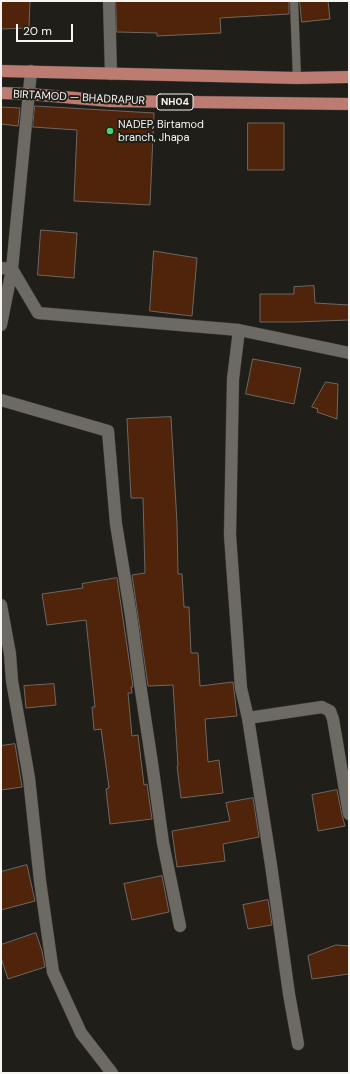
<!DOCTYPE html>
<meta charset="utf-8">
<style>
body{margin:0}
#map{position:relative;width:350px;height:1074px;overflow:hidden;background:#201e18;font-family:"DM Sans",sans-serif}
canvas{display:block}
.frame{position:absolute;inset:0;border:2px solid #f6f5f1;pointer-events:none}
.scale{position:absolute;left:16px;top:24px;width:57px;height:18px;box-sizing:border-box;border:2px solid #f6f5f1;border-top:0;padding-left:5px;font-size:12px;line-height:14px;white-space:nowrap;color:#f6f5f1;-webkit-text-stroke:3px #201e18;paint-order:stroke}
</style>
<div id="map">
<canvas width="350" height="1074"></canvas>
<div class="frame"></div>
<div class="scale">20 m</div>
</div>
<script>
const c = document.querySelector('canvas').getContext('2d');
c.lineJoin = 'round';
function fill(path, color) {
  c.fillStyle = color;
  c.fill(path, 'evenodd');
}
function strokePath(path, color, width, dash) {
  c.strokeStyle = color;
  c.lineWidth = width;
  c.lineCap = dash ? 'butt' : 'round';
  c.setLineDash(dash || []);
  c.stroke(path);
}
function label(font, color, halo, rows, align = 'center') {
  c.font = font + ' "DM Sans",sans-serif';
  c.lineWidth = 4;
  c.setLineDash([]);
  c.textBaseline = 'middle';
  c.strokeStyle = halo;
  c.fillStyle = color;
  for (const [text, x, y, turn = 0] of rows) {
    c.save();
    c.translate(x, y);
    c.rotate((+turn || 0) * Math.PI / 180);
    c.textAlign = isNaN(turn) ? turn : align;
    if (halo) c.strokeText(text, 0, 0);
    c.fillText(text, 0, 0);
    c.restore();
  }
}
const building = new Path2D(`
 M1,1h29l-1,27 -28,1z
 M116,1h173v13l-69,4 1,15 -64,3v-3l-40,-1z
 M300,1h28l2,18 -28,3z
 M35,106l119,7 -4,92 -76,-4 3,-71 -44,-3z
 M1,107l19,1 -2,18 -17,-2z
 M248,123h36v47h-36z
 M41,230l36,3 -3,45 -36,-3z
 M154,251l43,7 -5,58 -42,-5z
 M314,286l1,17 34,2v15l-53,2h-36v-28h34v-7z
 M253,359l48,9 -7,36 -48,-10z
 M326,382l12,2 -1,35 -20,-7 1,-3 -6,-2z
 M171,417l6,106 1,51h4l2,33h5l2,46h7l2,33 33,-4 4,34 -32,3 3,43 11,-2 4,33 -42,5 -4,-32h1l-5,-81 -25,1 -16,-111 13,-2 -2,-75h-12l-4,-79z
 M117,578l16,109h-2l1,6h-4l4,43 6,-1 6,50 3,-1 5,35 -42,5 -4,-35 3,-1 -8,-59 -7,1 -2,-23h3l-9,-87 -39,5 -5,-31 41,-6 -1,-4z
 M54,684l2,21 -30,3 -2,-22z
 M15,744l7,43 -21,3v-44z
 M337,790l5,25 3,11 -27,5 -6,-36z
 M253,798l6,39 -36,7 2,17 -48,6 -5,-36 58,-10 -4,-18z
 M27,865l8,36 -34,9v-38z
 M162,876l7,36 -37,8 -8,-36z
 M268,900l4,25 -24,4 -5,-24z
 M36,933l6,18 3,16 -37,12 -7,-21v-13z
 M336,945l13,1v28l-37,5 -4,-23z`);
const service = new Path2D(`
 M294,1l3,77`);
const minor = new Path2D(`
 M109,1l2,73
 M1,268l11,1 26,44 201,17 110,23
 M1,325l11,-56 19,-198
 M239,330l-6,49 -3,156 11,153 7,30
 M1,400l107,31 8,93 15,92 9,68 13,86 10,73 17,83
 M1,605l9,49 2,27 17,97 11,103 13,91 28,61 31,40
 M298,1044l-9,-50 -18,-129 -23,-147 74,-11 8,4 3,8 16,95`);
const primary = new Path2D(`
 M1,71l296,7 52,-1
 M1,93l28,1 81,7 239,3`);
const markers = [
 [110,131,4,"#40d77c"]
];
const shields = [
 [175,102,36]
];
const shieldNames = [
 ["NH04",175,102]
];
const streetNames = [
 ["BIRTAMOD — BHADRAPUR",79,98,3]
];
const poiNames = [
 ["NADEP, Birtamod",118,125],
 ["branch, Jhapa",118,138]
];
fill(building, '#50240a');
strokePath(building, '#6e6763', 1);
strokePath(service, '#3e3c38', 9);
strokePath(minor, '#3e3c38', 13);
strokePath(primary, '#3e3c38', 13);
strokePath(service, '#6d6a64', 8);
strokePath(minor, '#6d6a64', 12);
strokePath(primary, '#bc7c72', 12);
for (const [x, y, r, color] of markers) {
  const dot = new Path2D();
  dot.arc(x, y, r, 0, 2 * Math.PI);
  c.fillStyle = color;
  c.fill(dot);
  strokePath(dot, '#201e18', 1.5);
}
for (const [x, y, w] of shields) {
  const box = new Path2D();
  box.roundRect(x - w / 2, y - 8, w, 16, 3);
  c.fillStyle = '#201e18';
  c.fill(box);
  strokePath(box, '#f6f5f1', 1);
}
label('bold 10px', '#f6f5f1', null, shieldNames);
label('11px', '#f6f5f1', '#201e18', streetNames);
label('11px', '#f6f5f1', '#201e18', poiNames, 'left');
</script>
